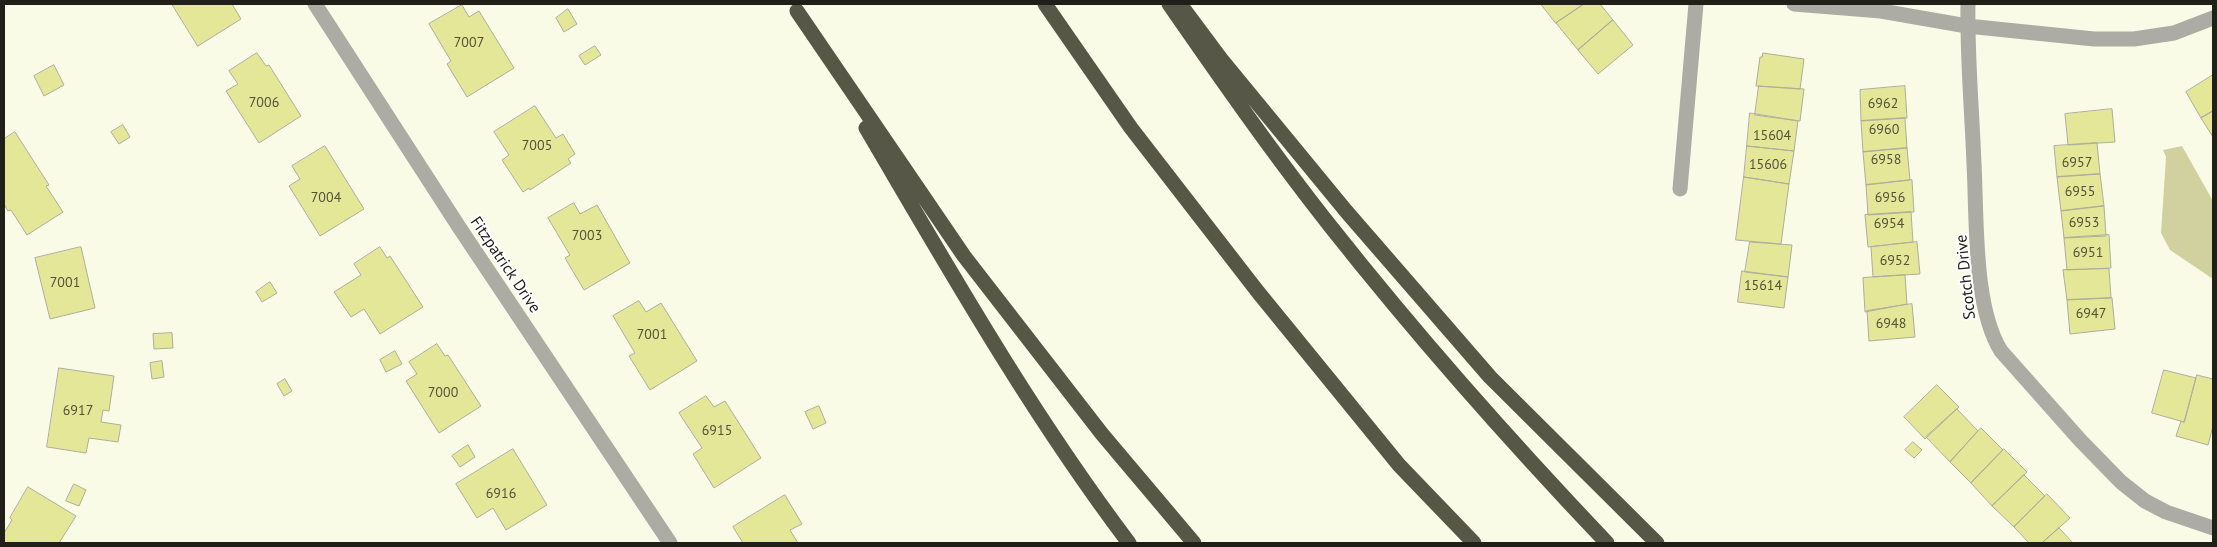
<!DOCTYPE html>
<style>
body{margin:0}
#map{position:relative;width:2217px;height:547px;overflow:hidden;background:#fafbe7;font-family:"PT Sans",sans-serif}
canvas{display:block}
.frame{position:absolute;inset:0;border:5px solid #202019;pointer-events:none}
</style>
<div id="map">
<canvas width="2217" height="547"></canvas>
<div class="frame"></div>
</div>
<script>
const c = document.querySelector('canvas').getContext('2d');
c.lineJoin = 'round';
function fill(path, color) {
  c.fillStyle = color;
  c.fill(path, 'evenodd');
}
function strokePath(path, color, width, dash) {
  c.strokeStyle = color;
  c.lineWidth = width;
  c.lineCap = dash ? 'butt' : 'round';
  c.setLineDash(dash || []);
  c.stroke(path);
}
function label(font, color, halo, rows, align = 'center') {
  c.font = font + ' "PT Sans",sans-serif';
  c.lineWidth = 4;
  c.setLineDash([]);
  c.textBaseline = 'middle';
  c.strokeStyle = halo;
  c.fillStyle = color;
  for (const [text, x, y, turn = 0] of rows) {
    c.save();
    c.translate(x, y);
    c.rotate((+turn || 0) * Math.PI / 180);
    c.textAlign = isNaN(turn) ? turn : align;
    if (halo) c.strokeText(text, 0, 0);
    c.fillText(text, 0, 0);
    c.restore();
  }
}
const green = new Path2D(`
 M2182,146l31,55v78l-43,-29 -9,-17 5,-76 -3,-7z`);
const building = new Path2D(`
 M172,4h60l9,15 -43,27z
 M1541,4h43l-28,19z
 M1584,4h16l13,16 -35,30 -22,-27z
 M462,5l7,12 10,-6 35,57 -47,29 -20,-33 4,-3 -22,-37z
 M568,9l9,15 -13,8 -8,-14z
 M1613,20l20,25 -35,29 -20,-24z
 M595,46l6,9 -16,10 -6,-9z
 M257,53l9,13 3,-1 32,51 -42,27 -33,-52 12,-7 -9,-13z
 M1763,53l41,6 -4,30 -44,-3 4,-29h2z
 M54,65l10,20 -20,11 -10,-20z
 M2213,75v36l-12,7 -15,-26z
 M1759,86l45,3 -4,32 -45,-6z
 M1905,86l2,32 -46,3 -1,-31z
 M535,106l21,32 7,-4 12,20 -7,5 3,4 -41,27 -1,-2 -6,4 -21,-32 7,-5 -15,-23z
 M2112,109l3,33 -47,3 -3,-31z
 M2213,111v26l-12,-19z
 M1750,113l48,8 -4,30 -47,-5z
 M1905,118l2,30 -44,4 -2,-31z
 M123,125l7,12 -11,7 -8,-12z
 M15,132l34,53 -3,1 17,26 -36,23 -16,-25 -3,1 -4,-7v-65z
 M2097,143l3,31 -43,3 -3,-31z
 M325,146l39,63 -44,27 -31,-50 11,-7 -8,-13z
 M1747,146l47,5 -5,33 -45,-7z
 M1907,148l3,32 -44,5 -3,-33z
 M2100,174l4,32 -43,5 -4,-34z
 M1744,177l45,7 -8,60 -45,-4z
 M1912,180l2,32 -46,3 -2,-30z
 M574,203l6,11 17,-9 33,58 -46,27 -19,-32 5,-3 -22,-37z
 M2104,206l2,30 -42,2 -3,-27z
 M1911,212l2,30 -45,5 -3,-32z
 M2109,235l2,33 -44,2 -3,-32z
 M1750,242l42,3 -4,32 -43,-5z
 M1917,242l3,32 -47,3 -2,-30z
 M81,247l14,61 -45,11 -15,-61z
 M380,247l7,11 3,-2 33,51 -43,27 -16,-25 -13,8 -17,-25 27,-17 -7,-11z
 M2109,269l2,29 -44,2 -4,-30z
 M1742,271l46,6 -4,31 -46,-6z
 M1905,275l2,29 -42,8 -2,-34z
 M270,282l7,11 -15,9 -6,-10z
 M2112,298l3,31 -45,5 -3,-34z
 M639,301l7,11 15,-9 36,58 -47,29 -21,-34 6,-3 -22,-37z
 M1912,304l3,33 -46,4 -2,-30z
 M172,333l1,15 -19,1 -1,-15z
 M437,344l8,12 3,-1 33,51 -42,27 -33,-52 11,-7 -8,-12z
 M395,351l7,13 -16,8 -6,-12z
 M162,361l2,16 -12,2 -2,-16z
 M59,368l55,8 -5,35 -6,-1 -2,12 20,3 -3,17 -29,-4 -3,15 -39,-6z
 M2164,370l32,8 -12,44 -32,-9z
 M2197,375l16,4v-1v48l-5,19 -32,-9 5,-15 3,1z
 M285,379l7,12 -8,5 -7,-12z
 M1937,385l22,22 -34,32 -21,-22z
 M706,396l8,11 11,-6 36,57 -47,30 -21,-34 9,-6 -23,-35z
 M819,406l7,17 -13,6 -8,-17z
 M1957,409l21,22 -28,31 -24,-25z
 M1981,428l22,22 -32,33 -21,-21z
 M1913,442l9,8 -8,8 -9,-8z
 M468,445l7,12 -15,10 -8,-11z
 M513,449l34,56 -41,25 -13,-22 -16,10 -21,-34z
 M2004,449l23,23 -35,34 -21,-23z
 M2024,475l21,21 -31,31 -22,-21z
 M74,484l12,6 -7,16 -13,-5z
 M28,487l48,29 -17,27h-55v-10l8,-13 -2,-2z
 M2047,494l23,24 -28,25h-13l-15,-16z
 M785,495l17,29 -12,6 8,13h-55l-10,-16z
 M2059,528l14,15h-31z`);
const street = new Path2D(`
 M315,4l144,223 211,316
 M1794,4l87,7 86,15 127,13h40l40,-6 39,-15
 M1968,4c-1,53 4,107 6,160 3,54 -1,142 27,187l79,89 41,42 24,19 21,11 47,16
 M1680,189l16,-185`);
const highway = new Path2D(`
 M1045,4l86,124 127,164 141,173 75,78
 M1169,4c52,75 105,151 162,223 87,110 180,215 276,316
 M1180,4l41,55 125,152 144,166 167,166
 M797,11l167,245 138,178 92,109
 M866,128c83,141 164,284 263,415`);
const numberNames = [
 ["7007",469,43],
 ["7006",264,103],
 ["6962",1883,104],
 ["6960",1884,130],
 ["15604",1772,136],
 ["7005",537,146],
 ["6958",1886,160],
 ["6957",2077,163],
 ["15606",1768,165],
 ["6955",2080,192],
 ["7004",326,198],
 ["6956",1890,198],
 ["6953",2084,223],
 ["6954",1889,224],
 ["7003",587,236],
 ["6951",2088,253],
 ["6952",1895,261],
 ["7001",65,283],
 ["15614",1763,286],
 ["6947",2091,314],
 ["6948",1891,324],
 ["7001",652,335],
 ["7000",443,393],
 ["6917",78,411],
 ["6915",717,431],
 ["6916",501,494]
];
const streetNames = [
 ["Fitzpatrick Drive",505,265,56],
 ["Scotch Drive",1966,277,-96]
];
fill(green, '#d0d19e');
fill(building, '#e4e698');
strokePath(building, '#adae9c', 1);
strokePath(street, '#acaca4', 15);
strokePath(highway, '#565747', 15);
label('14px', '#515239', null, numberNames);
label('16px', '#202019', '#fff', streetNames);
</script>
